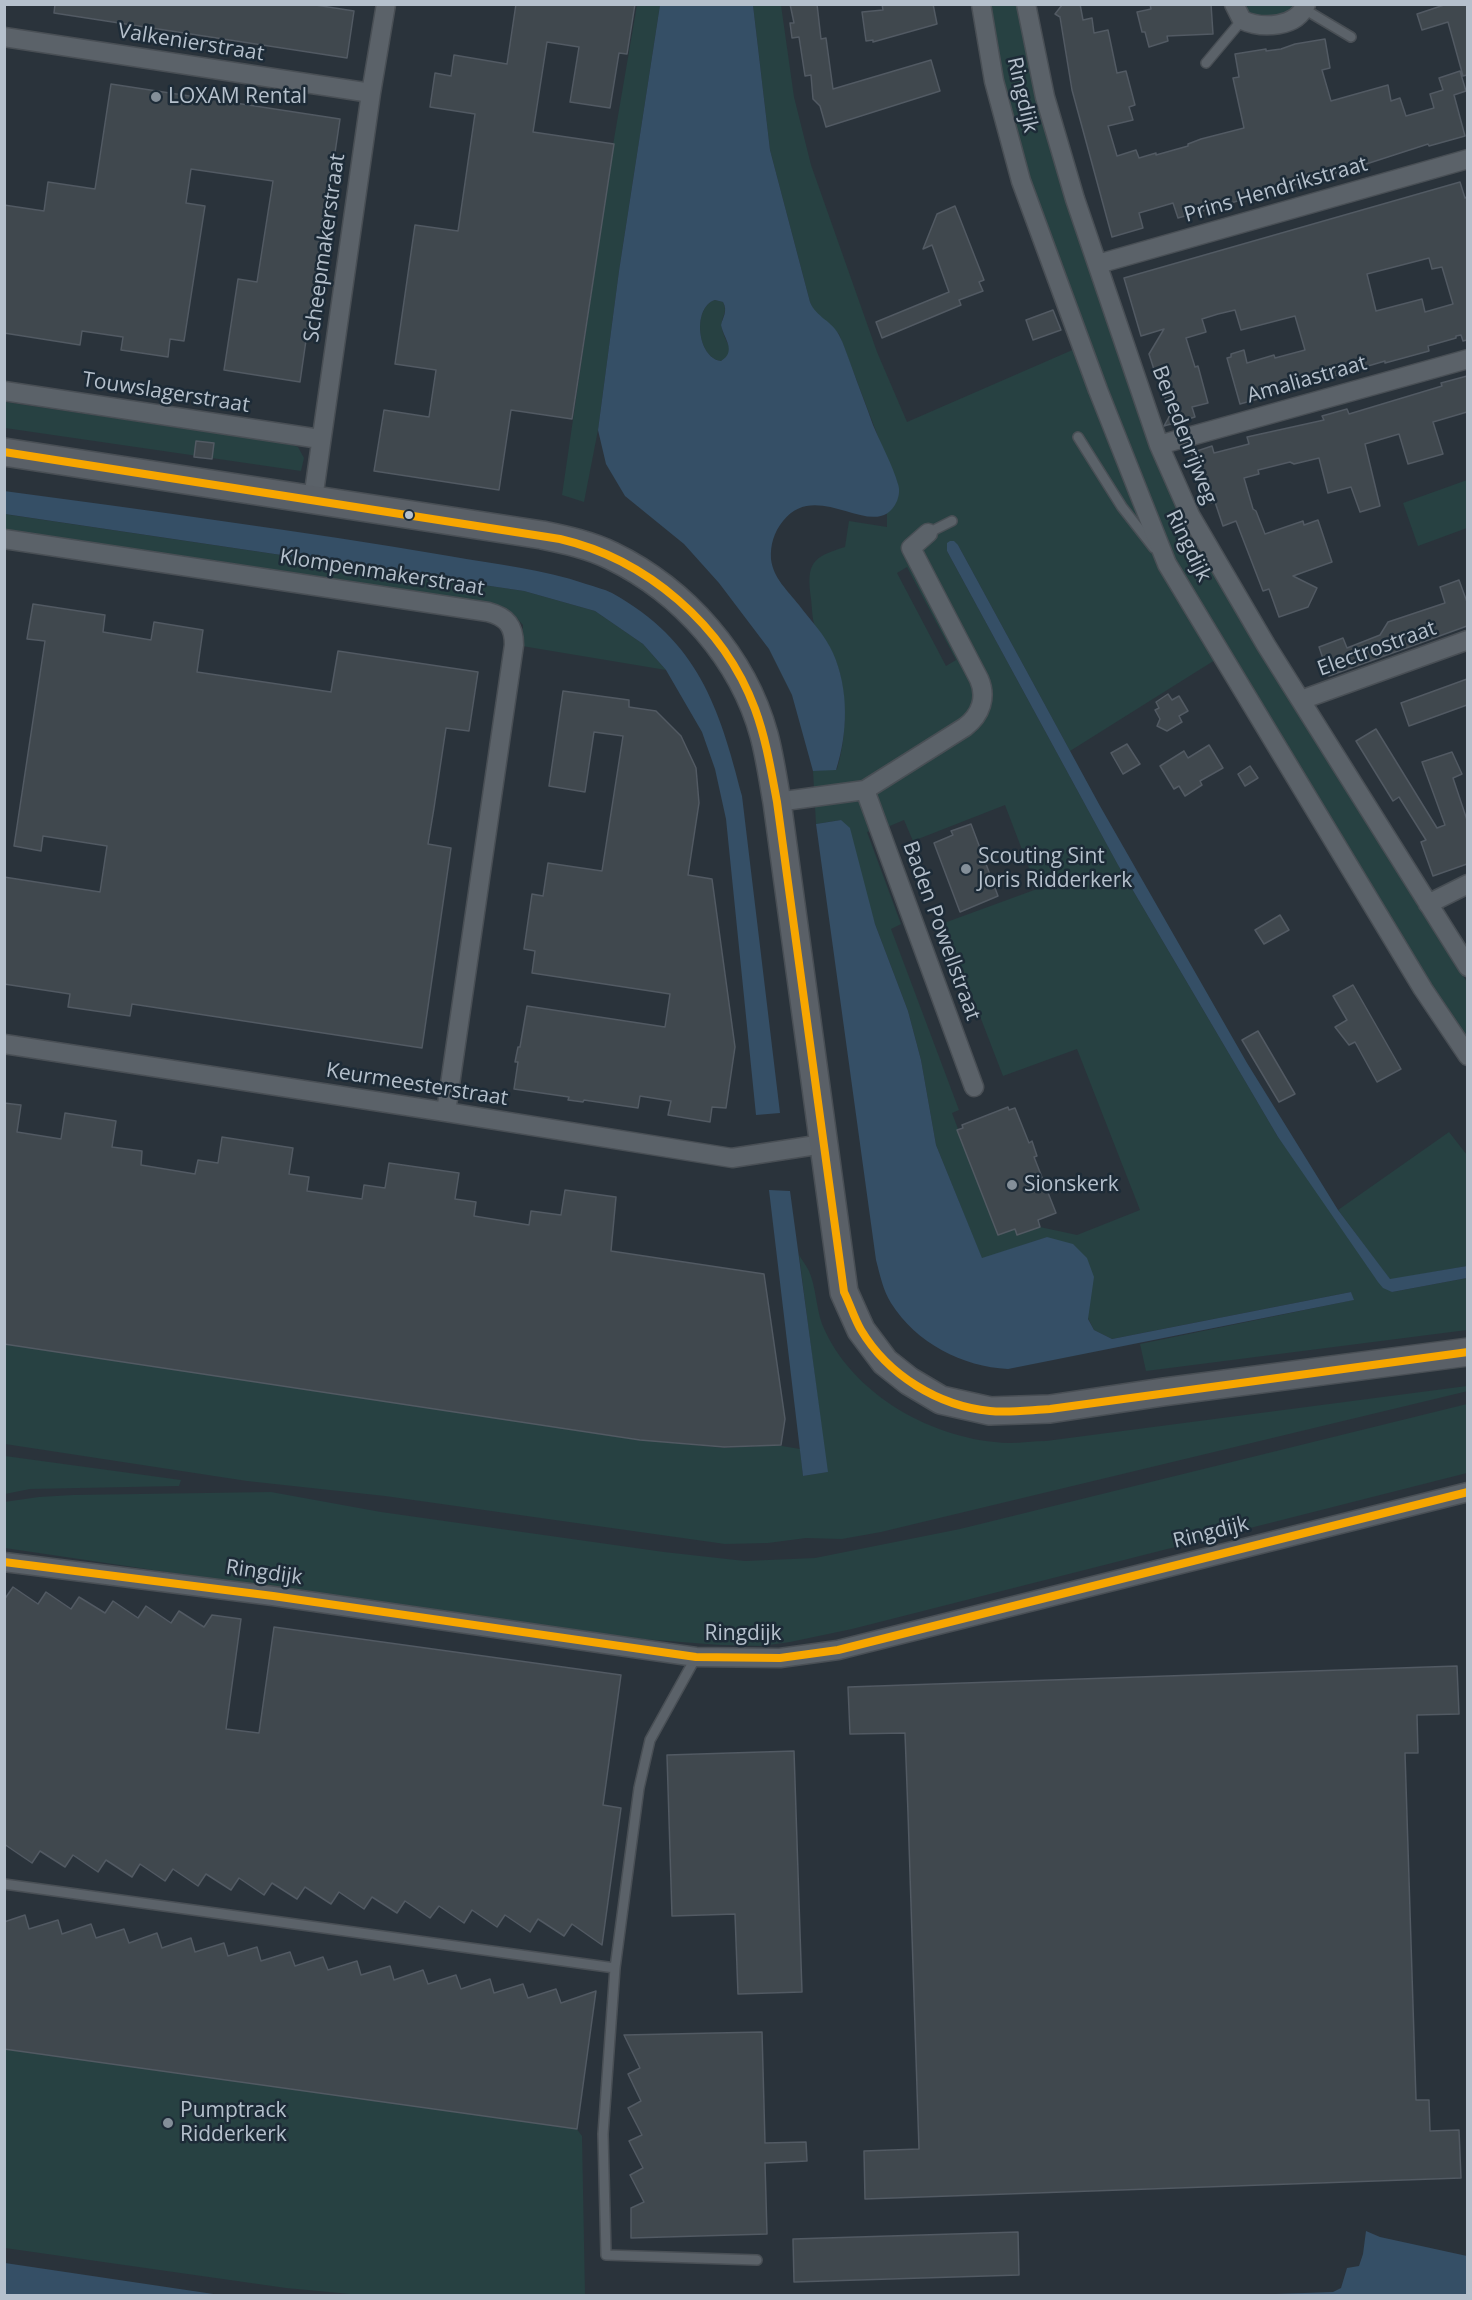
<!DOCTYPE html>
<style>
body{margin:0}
#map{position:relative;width:1472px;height:2300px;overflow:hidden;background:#2a333b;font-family:"Open Sans",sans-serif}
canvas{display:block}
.frame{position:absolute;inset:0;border:6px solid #b5c0cc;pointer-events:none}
</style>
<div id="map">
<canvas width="1472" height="2300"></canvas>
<div class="frame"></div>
</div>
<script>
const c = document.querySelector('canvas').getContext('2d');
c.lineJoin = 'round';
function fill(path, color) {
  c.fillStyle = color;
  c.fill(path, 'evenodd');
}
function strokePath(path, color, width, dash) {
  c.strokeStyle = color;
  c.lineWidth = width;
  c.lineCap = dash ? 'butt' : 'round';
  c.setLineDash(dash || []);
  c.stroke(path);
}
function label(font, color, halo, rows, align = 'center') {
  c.font = font + ' "Open Sans",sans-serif';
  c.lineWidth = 5;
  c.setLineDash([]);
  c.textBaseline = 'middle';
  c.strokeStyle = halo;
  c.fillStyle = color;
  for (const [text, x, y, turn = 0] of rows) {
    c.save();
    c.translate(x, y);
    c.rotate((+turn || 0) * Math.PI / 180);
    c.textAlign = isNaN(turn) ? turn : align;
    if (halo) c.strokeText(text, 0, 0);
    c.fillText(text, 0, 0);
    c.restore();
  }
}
const green = new Path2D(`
 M637,5h23l-41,266 -21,159 -14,72 -22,-7 51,-350z
 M753,5h28l13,92 17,68 66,187 30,70 170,-74 138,312 -145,91 -112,-206 -11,6 171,314 160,272 114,155 75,-14v52l-321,41 -6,-27 213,-44 -2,-8 -239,47 -18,-9 -47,-93 -65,22 -46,-114 -15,-85 -13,-49 -33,-87 -34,-104 -25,4 -3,-53 24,-2c9,-30 10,-64 3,-95 -3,-13 -9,-26 -17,-37 -2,-4 -6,-7 -8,-11 -3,-7 -3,-19 -4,-27 -5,-36 1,-42 34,-52l4,-26 38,6v-14l8,-8 3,-21 -13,-29 -46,-121 -25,-22 -4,-10 -40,-152zM907,567l49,93 -10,6 -49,-93zM1005,805l32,84 -93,34 59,153 74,-27 63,161 -63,25 -37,-8 -22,8 -3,-6 -17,6 -46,-122 7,-3 -68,-181 10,-5 -34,-92 18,-4 19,-8 9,21z
 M988,5h31l29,131 14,52 103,290 20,48 40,68 12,15 99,163 131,210v59l-54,-85 -233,-378 -143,-368 -35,-117z
 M1242,5h55c-13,13 -26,12 -44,11z
 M715,300l8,2c4,9 1,11 -1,19 -2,9 5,20 8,28l-2,7 -7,5c-24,-3 -29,-54 -6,-61z
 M5,402l285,42 8,3 6,11 -3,13 -296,-43z
 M1467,480v48l-49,18 -15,-43z
 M4,514l520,77 71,20 48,33 23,26 -144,-24 1,-21 -8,-9 -10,-6 -500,-77z
 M1449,1132l18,23v111l-77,14 -52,-70z
 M799,1255c3,5 7,10 10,16 7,16 7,36 13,53 29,71 113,117 187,119 12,0 25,-2 37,-2l421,-55 1,5 -587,141 -39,7 -36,-1 -38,5 -43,1 -340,-48 -138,-15 -242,-37 -1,-101 629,96 91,9 52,-3 24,4 3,27 24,-4z
 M1467,1404v69l-615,156 -62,13 -28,4 -42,-1 -129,-10 -586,-87 -1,-46 35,-5 34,-2 198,-3 110,20 283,40 81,9 70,-3 145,-29z
 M5,1456l176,24 -2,6 -149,3 -25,5z
 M5,2048l571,80 6,8 3,159h-224l-75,-7 -281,-40z`);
const water = new Path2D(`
 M660,5h93l17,145 40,152c6,15 22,19 29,33 5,9 8,20 12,30 7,20 15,40 22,60 8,19 19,39 25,59 2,6 1,12 -1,17 -20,45 -79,-25 -114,20 -9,11 -13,24 -12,38 2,19 17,32 28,46 12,16 26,30 34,48 16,36 15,80 3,117l-23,1 -21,-76 -23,-46 -50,-66 -35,-39 -59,-48 -19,-32 -8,-34 21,-159zM715,300l8,2c5,9 0,15 -2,23 3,14 16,26 0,36 -24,-3 -29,-54 -6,-61z
 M4,491c149,20 297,40 445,65 46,8 94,13 137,28 9,3 18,5 26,9 86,48 107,113 130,203l38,317 -24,2 -30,-296 -11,-50 -13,-37 -36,-62 -23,-26 -48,-33 -71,-20 -519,-77z
 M950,541h4l4,4 142,261 147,257 91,147 52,69 77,-13v12l-75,14 -9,-4 -5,-6 -100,-145 -160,-272 -171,-314v-8z
 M841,820l9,8 25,96 33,87 13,49 15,85 46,113 65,-21 26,7 14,14 7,19 -6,42 6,11 18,9 239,-47 3,8 -346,69c-45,-2 -92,-26 -117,-66 -8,-13 -11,-28 -15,-43l-60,-436z
 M769,1190l21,1 38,281 -25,4z
 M1366,2231l14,6 87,19v39h-221l87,-3 8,-4 6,-20 12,-2 4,-12z
 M5,2263l215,32h-215z`);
const building = new Path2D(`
 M55,4h254l45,7 -7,47 -293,-45z
 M516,4h119l-8,50 -8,-1 -9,55 -40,-6 9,-55 -32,-5 -14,90 81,12 -42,275 -61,-9 -12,80 -125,-19 10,-61 45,7 7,-47 -41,-6 20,-139 43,6 17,-117 -45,-7 5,-34 16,3 3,-21 53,9z
 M790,4h27l4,35 5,-1 7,51 98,-29 9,31 -114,36 -6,-21 -7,-7 -2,-24 -6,1 -6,-39 -7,1 -2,-15h4z
 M882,4h51l4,20 -64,18v-2l-7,1 -4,-29 21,-2z
 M1065,4h15l3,16 9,-2 2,15 14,-3 9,43 9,-2 9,34 -6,2 4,13 -25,6 9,30 19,-6 3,8 17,-5v2l32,-9v-2l13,-5 43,-11 -11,-50 6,-1 -4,-23 31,-5v2l15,-2 14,-5 30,-5 5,29 -8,2 9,31 57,-16 3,16 9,-3 6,18 28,-8 -4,-14 13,-4 -4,-12 21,-7 6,20 -12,4 11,41 -36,10 -1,-2 -71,23 -179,51 -5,-15 -34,10 4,15 -31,9 -40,-147 -12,-73 -5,-3 7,-9z
 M1150,4h61l2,30 -46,2 1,5 -19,6 -4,-15h-3l-5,-20 14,-3z
 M1447,4h20v71l-4,1 -15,-54 -26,8 -5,-16z
 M111,84l229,35 -12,81h-2l-5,29 2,1 -3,20h-1l-19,132 -76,-12 14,-91 19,3 16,-101 -82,-12 -5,34 19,3 -21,135 -14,-2 -2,18 -47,-7 2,-13 -41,-6 -2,14 -76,-12v-128l40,6 4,-29 47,7z
 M1460,182l5,16 2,-1v143l-4,1 -2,-6 -5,1v2l-28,8 1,5 -44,12v-2l-71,21v-2l-13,3 -2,-1 -41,15v2l-18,5 -13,-46 4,-1v-3l13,-4 3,13 27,-8 1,3 30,-8 -10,-34 -54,14 -6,-20 -17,4 -16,5 4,13 -20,6 9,29 3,-1 10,37 -16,4 3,10 -31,9 11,-20 -9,-5 -6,-22h-3l-8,-25 15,-25 -23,7 -17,-58zM1429,258l3,11 10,-2 11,37 -28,8 -3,-13 -46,12 -9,-37z
 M955,206l29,74 -5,2 4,9 -24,9 2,5 -79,33 -6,-16 73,-30 -17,-47 -9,4 14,-35z
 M1053,310l8,20 -28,10 -7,-20z
 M1467,376v36l-34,10 10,32 -35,10 -9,-30 -34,10 15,62 -20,6 -9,-25 -23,6 -9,-35 -25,6 -4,-2 -32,8 1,4 -15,4 9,31 3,2 9,23 38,-13 1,4 14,-5 14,42 -39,14 24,12 -9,19 -29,10 -10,-28 -6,2 -27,-70 -13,5 -8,-24 -4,1 -10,-34 -5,2 -5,-18 21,-7 2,7 35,-9 -2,-7 77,-17 -2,-4 25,-7 2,5 93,-28 -1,-3z
 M196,441l18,2 -2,16 -18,-2z
 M1459,580l8,22v24l-138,50 -10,-29 24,-9 4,10 33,-13 8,-13 57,-19 -5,-16z
 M33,604l72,11 -2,17 48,8 3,-18 49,8 -6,42 134,20 7,-41 140,21 -9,59 -23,-3 -12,80 -6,36 23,4 -29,200 -290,-44 -2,12 -62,-9 2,-13 -66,-10v-107l96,15 7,-46 -64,-10 -2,15 -27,-5 31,-205 -18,-2z
 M1467,679v26l-58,21 -8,-23z
 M563,691l66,9v7l27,4 25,25 15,32 3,35 -11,72 24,4 23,168 -9,61 -14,-1 -2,15 -42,-7 3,-14 -31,-5 -2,12 -54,-8 -1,2 -15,-2 1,-3 -55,-8 4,-27h-3l3,-15h2l7,-41 138,21 5,-33 -138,-21 3,-22 -11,-2 8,-55 11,2 5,-33 54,8 21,-135 -29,-4 -9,60 -36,-6z
 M1168,694l4,6 7,-4 9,15 -9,5 3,6 -15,9 -10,-5 3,-7 -5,-9 4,-2 -3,-6z
 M1376,729l61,99 8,-3 -23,-63 30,-10 10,22 -9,4 14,42v44l-34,12 -12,-34 5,-2 -27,-43 -6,4 -37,-60z
 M1127,744l13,20 -17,10 -12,-21z
 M1209,745l14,23 -23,13 2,4 -17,11 -6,-10 -5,3 -14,-23 24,-15 4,7z
 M1250,766l8,12 -13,8 -7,-12z
 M971,824l27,72 -38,16 -26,-69 19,-8 -2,-4z
 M1280,915l9,15 -25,14 -9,-14z
 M1353,985l48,84 -24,13 -22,-40 -6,3 -14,-18 12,-7 -14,-24z
 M1258,1031l37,63 -16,8 -37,-62z
 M4,1103l17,2 -4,27 44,7 4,-26 51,8 -4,26 30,4 -1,14 54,9 3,-14 20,3 4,-26 71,11 -4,26 20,3 -2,14 55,8 2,-14 21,3 4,-25 70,10 -4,26 21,3 -2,14 55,9 2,-14 30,4 4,-25 51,7 -5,54 153,23 21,145 -4,26 -57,2 -84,-7 -636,-96z
 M1008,1107l1,3 6,-2 14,35 3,-2 5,15 -3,1 22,56 -18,7 2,7 -23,8 -2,-6 -17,6 -41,-105 6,-2 -1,-3z
 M13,1587l25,17 8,-12 25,17 8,-12 26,16 8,-12 25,17 8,-12 25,17 8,-12 25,16 8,-12 29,4 -15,110 33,4 15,-106 347,48 -18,130 18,3 -19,137 -30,-21 -8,12 -26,-17 -8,13 -25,-17 -8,12 -25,-17 -8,13 -25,-17 -9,12 -25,-17 -8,12 -25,-16 -8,12 -25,-17 -8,12 -26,-17 -8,12 -25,-16 -8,12 -25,-17 -8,12 -25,-16 -8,12 -25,-17 -8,12 -25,-17 -8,13 -26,-17 -8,12 -25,-17 -8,12 -25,-16 -8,12 -28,-19v-244z
 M1457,1666l2,48 -42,1 1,38h-13l11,347h13l1,31 29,-1 2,48 -596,21 -1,-48 55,-2 -11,-336 -3,-80 -55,1 -2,-47z
 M794,1751l8,241 -64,2 -3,-80 -63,2 -5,-161z
 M25,1915l4,14 29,-9 4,14 29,-10 5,14 28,-9 5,14 28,-10 5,15 29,-10 4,14 29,-9 4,13 29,-9 4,14 29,-9 5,14 28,-9 5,13 29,-9 4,14 29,-9 4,14 29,-10 5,14 28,-9 5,14 29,-10 4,14 29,-9 5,14 28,-9 5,14 35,-12 -19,138 -573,-80v-127z
 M762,2032l3,111 41,-1 1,19 -42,2 2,71 -136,4v-30l13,-6 -14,-27 13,-7 -14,-27 13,-6 -14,-27 13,-7 -13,-27 12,-6 -16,-33z
 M1018,2232l1,43 -225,7 -1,-43z`);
const lane = new Path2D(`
 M1304,9l47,28
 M1206,63l36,-43
 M1078,437l44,70 32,41
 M928,533l24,-12
 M696,1657l-46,83 -11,48 -24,180 -12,166 3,121 151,5
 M4,1884l611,84`);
const street = new Path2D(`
 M981,4l13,77 27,100 77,209 69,174 256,425 45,67
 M1026,4l19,93 30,102 84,246 31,70 76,130 202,322
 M1234,4l8,16c20,9 55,8 64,-16
 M4,37l367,56
 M1098,264l370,-105
 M4,391l316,48
 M1159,445l309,-86
 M313,499l58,-406 15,-89
 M4,539l484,73c19,5 26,14 26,33l-68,467
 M1301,700l167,-60
 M865,790l100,-63c16,-12 22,-30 14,-48l-68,-131 17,-15
 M777,802l88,-12 109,297
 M1428,904l40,-20
 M4,1044l442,68 286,46 91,-14
 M4,1562l269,34 423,61 84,1 58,-8 630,-158`);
const secondary = new Path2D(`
 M4,452l538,83c24,5 48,10 70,21 72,35 131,102 152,179 6,22 9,45 13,67l67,490 17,38 24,32 24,19 32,19 49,11 60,-2 113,-17 305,-40`);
const bus1 = new Path2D(`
 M4,452l556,87c86,20 164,86 195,170 11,30 16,61 22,93l67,490c6,12 10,26 17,38 27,45 77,76 129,81 19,2 40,-1 60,-2l418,-57
 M4,1562l269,34 423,61 84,1 58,-8 630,-158`);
const markers = [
 [156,97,6,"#848f99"],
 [409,515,5,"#b5c0cc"],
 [966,869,6,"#848f99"],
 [1012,1185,6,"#848f99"],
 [168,2123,6,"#848f99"]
];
const streetNames = [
 ["Valkenierstraat",191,43,9],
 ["Ringdijk",1022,95,77],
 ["Prins Hendrikstraat",1276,190,-16],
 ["Scheepmakerstraat",325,248,-82],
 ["Amaliastraat",1307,380,-16],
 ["Touwslagerstraat",166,393,9],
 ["Benedenrijweg",1184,435,69],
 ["Ringdijk",1188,546,64],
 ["Klompenmakerstraat",382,573,9],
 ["Electrostraat",1377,649,-20],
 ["Baden Powellstraat",941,931,70],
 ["Keurmeesterstraat",417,1085,9],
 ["Ringdijk",1211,1533,-14],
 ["Ringdijk",264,1573,8],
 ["Ringdijk",743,1634]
];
const poiNames = [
 ["LOXAM Rental",168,97],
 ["Scouting Sint",978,857],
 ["Joris Ridderkerk",978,881],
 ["Sionskerk",1024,1185],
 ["Pumptrack",180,2111],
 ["Ridderkerk",180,2135]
];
fill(green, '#274142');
fill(water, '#354f66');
fill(building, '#40484e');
strokePath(building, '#525a63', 1.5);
strokePath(lane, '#494f55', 12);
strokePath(street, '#494f55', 21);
strokePath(secondary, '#494f55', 30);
strokePath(lane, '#5b6269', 9);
strokePath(street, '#5b6269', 18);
strokePath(secondary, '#5a6067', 27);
strokePath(bus1, '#f7a600', 8);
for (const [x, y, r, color] of markers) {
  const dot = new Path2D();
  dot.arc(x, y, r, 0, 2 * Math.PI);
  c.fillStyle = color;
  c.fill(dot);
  strokePath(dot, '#1d2b37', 2);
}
label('21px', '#b5c0cc', '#1d2b37', streetNames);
label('21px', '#b5c0cc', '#1d2b37', poiNames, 'left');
</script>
